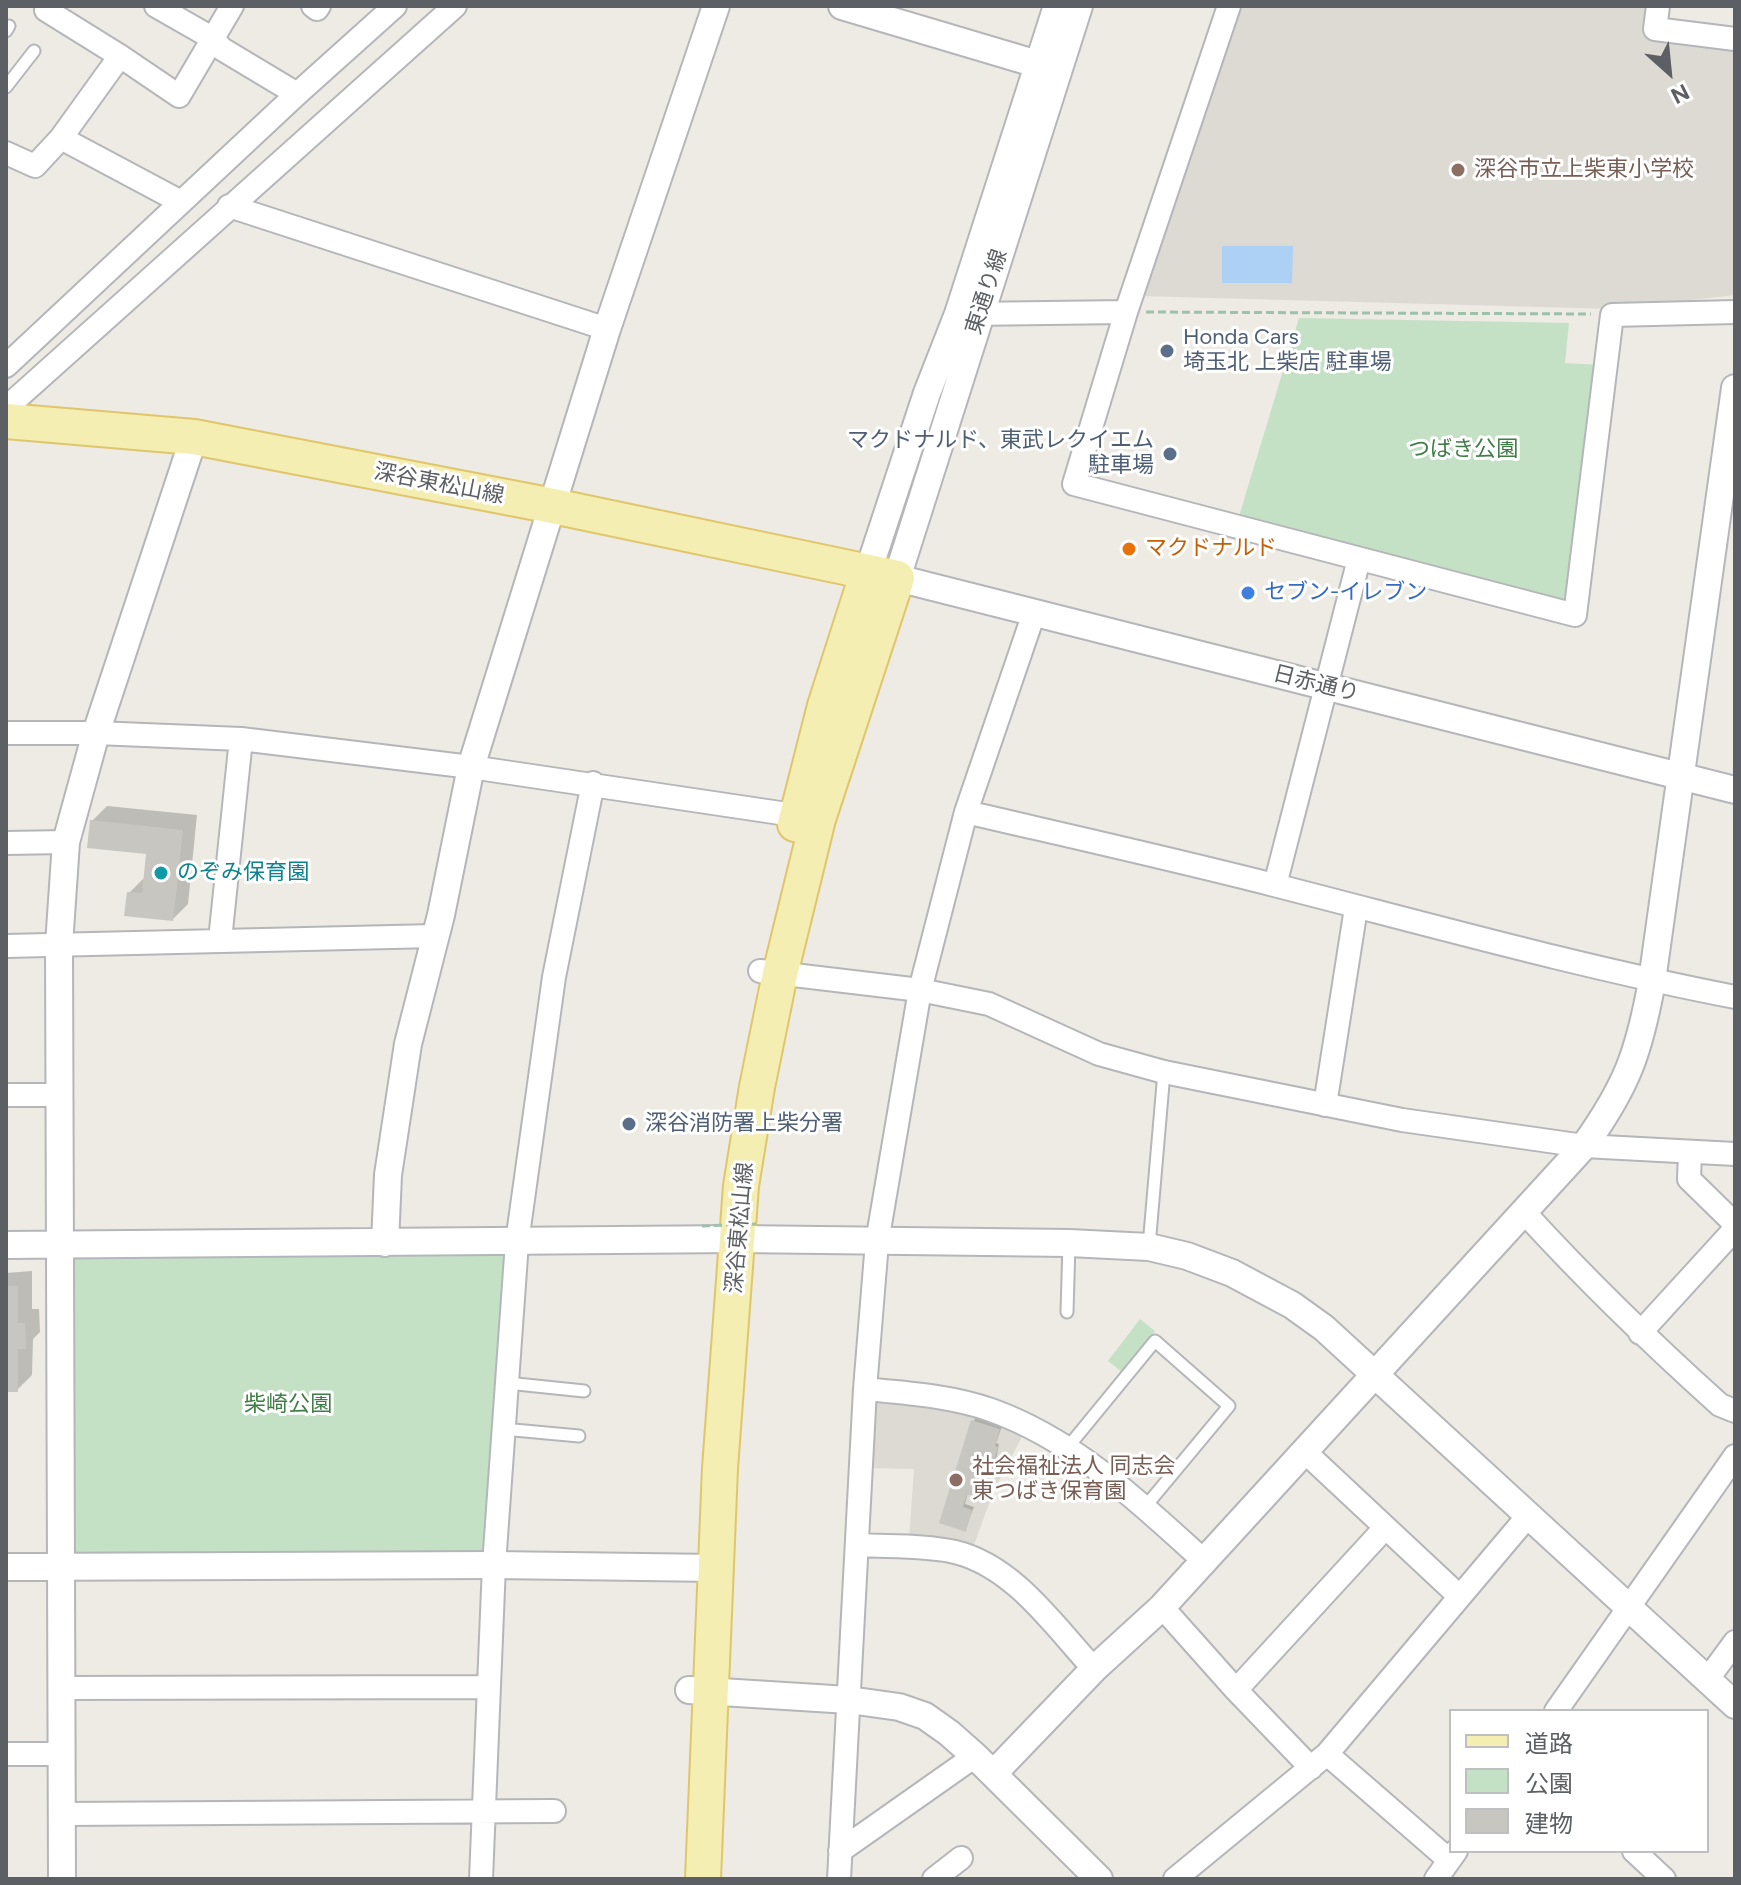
<!DOCTYPE html>
<meta charset="utf-8">
<style>
body{margin:0}
#map{position:relative;width:1741px;height:1885px;overflow:hidden;background:#edebe4;font-family:Figtree,"Noto Sans JP",sans-serif}
canvas{display:block}
.frame{position:absolute;inset:0;border:8px solid #5c5f63;pointer-events:none}
.legend{position:absolute;left:1449px;top:1709px;width:260px;height:144px;box-sizing:border-box;background:#fff;border:2px solid #bebfc1;margin:0;padding:10px 14px;list-style:none;font-size:24px;color:#5c5f63}
.legend li{display:flex;align-items:center;gap:16px;height:40px}
.legend b{width:40px;border:2px solid #bebfc1}
.north{position:absolute;left:1629px;top:32px;width:80px;height:80px;-webkit-text-stroke:6px #fff;paint-order:stroke;rotate:153deg;font-size:22px;font-weight:700;line-height:32px;text-align:center;color:#5c5f63}
.north::after{content:'';display:block;margin:auto;width:28px;height:36px;background:#5c5f63;clip-path:polygon(50% 0,100% 100%,50% 72%,0 100%)}
</style>
<div id="map">
<canvas width="1741" height="1885"></canvas>
<div class="frame"></div>
<ul class="legend">
<li><b style="height:10px;background:#f4eeb2"></b>道路</li>
<li><b style="height:22px;background:#c4e1c6"></b>公園</li>
<li><b style="height:22px;background:#c8c6c1"></b>建物</li>
</ul>
<div class="north">N</div>
</div>
<script>
const c = document.querySelector('canvas').getContext('2d');
c.lineJoin = 'round';
function fill(path, color) {
  c.fillStyle = color;
  c.fill(path, 'evenodd');
}
function strokePath(path, color, width, dash) {
  c.strokeStyle = color;
  c.lineWidth = width;
  c.lineCap = dash ? 'butt' : 'round';
  c.setLineDash(dash || []);
  c.stroke(path);
}
function label(font, color, halo, rows, align = 'center') {
  c.font = font + ' Figtree,"Noto Sans JP",sans-serif';
  c.lineWidth = 6;
  c.setLineDash([]);
  c.textBaseline = 'middle';
  c.strokeStyle = halo;
  c.fillStyle = color;
  for (const [text, x, y, turn = 0] of rows) {
    c.save();
    c.translate(x, y);
    c.rotate((+turn || 0) * Math.PI / 180);
    c.textAlign = isNaN(turn) ? turn : align;
    if (halo) c.strokeText(text, 0, 0);
    c.fillText(text, 0, 0);
    c.restore();
  }
}
const education = new Path2D(`
 M1236,6h413l-4,31 90,8v250l-121,14 -474,-13z
 M877,1400l113,19 34,14 -30,57 -23,63 -62,-13 5,-71 -46,-1 3,-63z`);
const green = new Path2D(`
 M1299,318l270,5 -4,40 37,2 -31,245 -334,-87z
 M517,1242l-23,323 -433,2 -1,-322z
 M1140,1319l15,12 -33,41 -14,-11z`);
const water = new Path2D(`
 M1222,246h71l-1,37h-70z`);
const shadow = new Path2D(`
 M107,806l90,9 -9,89 -15,15 -44,-26 15,-15 4,-26 -56,-31z
 M32,1271v38h7l1,23 -7,7 -1,36 -15,15h-11v-117z
 M975,1418l27,8 -6,17 3,1 -6,31 -3,3 -7,-2 -7,19 -8,-3 -3,12 9,3 -9,22 -23,-7z`);
const building = new Path2D(`
 M90,820l93,10 -10,91 -49,-5 3,-24 15,1 4,-39 -59,-6z
 M6,1286h12v37h7l1,26h-8v43h-12z
 M971,1420l29,9 -5,17 3,1 -4,14 2,1 -5,18 -9,-2 -6,19 -9,-3 -4,13 9,3 -6,22 -27,-9z`);
const path = new Path2D(`
 M1146,312l445,2`);
const service = new Path2D(`
 M6,31l3,-5
 M6,87l28,-36
 M1149,1246l15,-174
 M1067,1312l2,-69
 M507,1383l77,8
 M503,1429l76,7
 M1068,1447l87,-106 74,65 -84,101`);
const minor = new Path2D(`
 M156,6l56,32 10,11 75,45
 M313,6l4,3 2,-3
 M1229,6l-103,306 -52,172 501,131 37,-300 123,-3
 M1658,6l-3,23 80,10
 M120,56l59,40 53,-90
 M61,138l120,64
 M6,153l29,13 26,-28 59,-82 -74,-46 2,-4
 M229,206l378,123
 M968,314l158,-2
 M6,366l291,-272 98,-88
 M6,408l449,-402
 M6,733h90l145,6 230,28 336,50
 M966,812c103,24 206,47 308,73 153,39 306,82 461,112
 M6,843l60,-1
 M1275,885l84,-326
 M220,940l21,-201
 M6,946l429,-10
 M760,971l160,19 69,14 110,50 65,18 238,48 182,26 151,8
 M6,1095h53
 M1325,1105l31,-197
 M1690,1152l-1,27 46,45
 M1524,1212c62,68 127,131 196,193l15,6
 M1640,1333l95,-104
 M865,1389c42,4 86,7 126,21 84,30 148,92 213,151
 M1304,1451l155,145
 M857,1545c31,2 67,0 98,7 59,14 100,75 139,117
 M1162,1607l74,83 75,78
 M1707,1680l28,-38
 M61,1688l426,-1
 M1236,1690l148,-161
 M1556,1711l179,-255
 M6,1754h56
 M1327,1754l122,106
 M62,1814l492,-3
 M840,1851l135,-95
 M1634,1851l30,28
 M481,1879l13,-314 23,-323 37,-265 39,-194
 M839,1879l26,-490 12,-147 43,-252 46,-178 68,-199
 M934,1879l27,-21
 M1175,1879l152,-125 201,-238
 M1436,1879l20,-28`);
const tertiary = new Path2D(`
 M842,6l212,63
 M1079,6l-182,572 838,212
 M868,572l59,-179 31,-79 99,-308
 M385,1243l3,-68 20,-131 33,-129 30,-148 136,-438 109,-323
 M6,1245l732,-6 331,4 80,4 38,9 45,17 60,32 32,23 411,377
 M6,1567l488,-2 222,3
 M689,1690l160,10 50,7 26,9 24,17 26,23 124,123
 M993,1774l101,-105 68,-62 422,-461c43,-60 55,-93 68,-165l83,-593
 M62,1879l-3,-934 7,-103 30,-109 98,-296`);
const primary = new Path2D(`
 M6,421l188,16 359,69 344,72 -79,241 -38,155 -23,113 -16,99 -21,282 -17,411
 M795,824l30,-118 43,-134`);
const pathBridge = new Path2D(`
 M702,1226l54,-2`);
const markers = [
 [1458,170,8,"#8d6e63"],
 [1167,351,8,"#5c6f8a"],
 [1170,454,8,"#5c6f8a"],
 [1129,549,8,"#e8710a"],
 [1248,593,8,"#3f7fe0"],
 [161,873,8,"#0f9aa8"],
 [629,1124,8,"#5c6f8a"],
 [956,1480,8,"#8d6e63"]
];
const educationNames = [
 ["深谷市立上柴東小学校",1474,170],
 ["社会福祉法人 同志会",972,1467],
 ["東つばき保育園",972,1492]
];
const streetNames = [
 ["東通り線",987,292,-72],
 ["深谷東松山線",439,484,11],
 ["日赤通り",1316,684,14],
 ["深谷東松山線",740,1228,-85]
];
const serviceNames = [
 ["Honda Cars",1183,338],
 ["埼玉北 上柴店 駐車場",1183,363],
 ["マクドナルド、東武レクイエム",1154,441,"right"],
 ["駐車場",1154,466,"right"],
 ["深谷消防署上柴分署",645,1124]
];
const parkNames = [
 ["つばき公園",1463,450],
 ["柴崎公園",288,1405]
];
const foodNames = [
 ["マクドナルド",1145,549]
];
const shopNames = [
 ["セブン-イレブン",1264,593]
];
const cultureNames = [
 ["のぞみ保育園",177,873]
];
fill(education, '#dcdad3');
fill(green, '#c4e1c6');
fill(water, '#add1f4');
fill(shadow, '#0003');
fill(building, '#c8c6c1');
strokePath(service, '#b5b6ba', 15);
strokePath(minor, '#b5b6ba', 26);
strokePath(tertiary, '#b5b6ba', 30);
strokePath(primary, '#dfc66b', 38);
strokePath(path, '#9ec1aa', 3, [8, 4]);
strokePath(service, '#fff', 11);
strokePath(minor, '#fff', 22);
strokePath(tertiary, '#fff', 26);
strokePath(primary, '#f4eeb2', 34);
strokePath(pathBridge, '#9ec1aa', 3, [8, 4]);
for (const [x, y, r, color] of markers) {
  const dot = new Path2D();
  dot.arc(x, y, r, 0, 2 * Math.PI);
  c.fillStyle = color;
  c.fill(dot);
  strokePath(dot, '#fff', 3);
}
label('22px', '#785e54', '#fff', educationNames, 'left');
label('22px', '#5c5f63', '#fff', streetNames);
label('22px', '#4e5e75', '#fff', serviceNames, 'left');
label('22px', '#407e47', '#fff', parkNames);
label('22px', '#c56008', '#fff', foodNames, 'left');
label('22px', '#366cbe', '#fff', shopNames, 'left');
label('22px', '#0d838f', '#fff', cultureNames, 'left');
</script>
